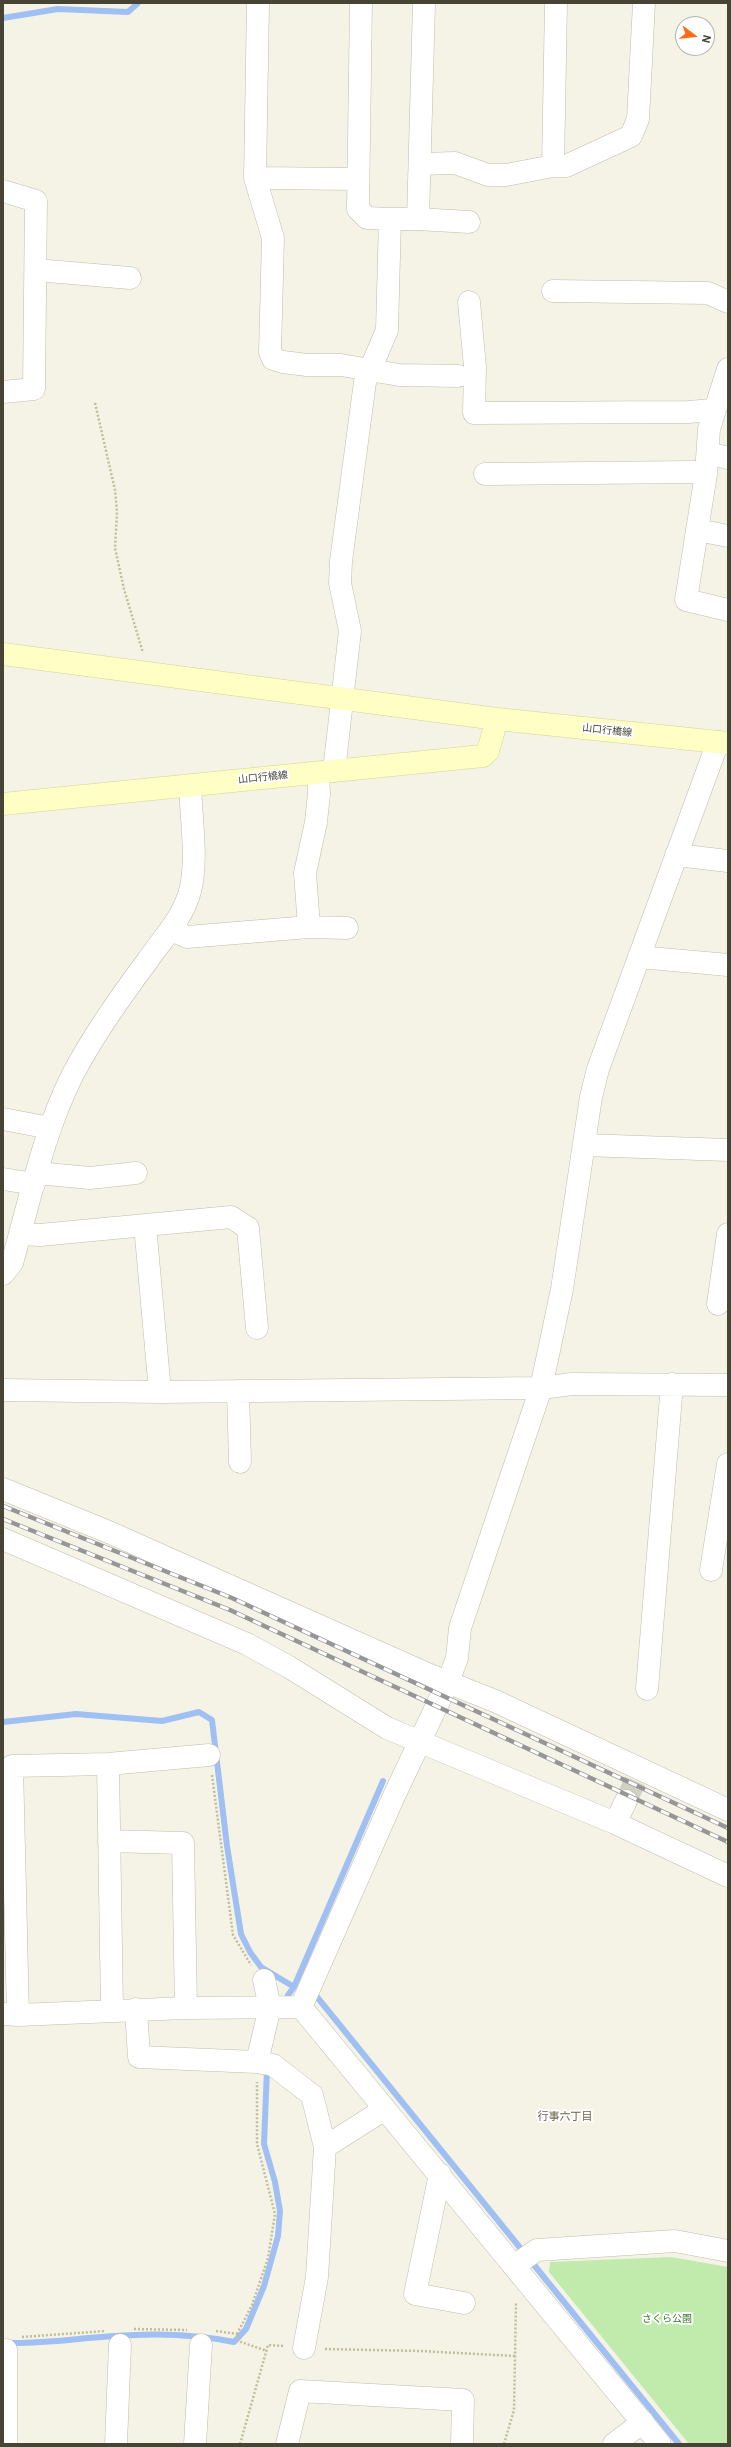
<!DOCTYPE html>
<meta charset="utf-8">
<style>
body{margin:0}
#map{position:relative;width:731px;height:2447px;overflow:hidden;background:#f4f3e6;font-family:Roboto,sans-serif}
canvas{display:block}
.frame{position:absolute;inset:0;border:4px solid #474435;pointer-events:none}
.north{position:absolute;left:675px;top:16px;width:40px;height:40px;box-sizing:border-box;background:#fff;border:1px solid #b5b4ae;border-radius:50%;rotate:105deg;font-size:11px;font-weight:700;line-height:16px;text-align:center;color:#474435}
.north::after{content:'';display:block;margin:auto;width:14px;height:18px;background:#ff6a12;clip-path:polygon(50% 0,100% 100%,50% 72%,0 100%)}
</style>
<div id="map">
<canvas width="731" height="2447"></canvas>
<div class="frame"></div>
<div class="north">N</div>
</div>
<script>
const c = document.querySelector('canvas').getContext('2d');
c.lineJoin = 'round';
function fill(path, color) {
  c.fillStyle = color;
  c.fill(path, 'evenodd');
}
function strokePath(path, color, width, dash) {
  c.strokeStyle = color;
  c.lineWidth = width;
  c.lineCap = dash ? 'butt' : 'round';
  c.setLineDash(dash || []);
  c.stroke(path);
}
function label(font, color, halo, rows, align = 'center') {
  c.font = font + ' Roboto,"Noto Sans JP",sans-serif';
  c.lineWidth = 4;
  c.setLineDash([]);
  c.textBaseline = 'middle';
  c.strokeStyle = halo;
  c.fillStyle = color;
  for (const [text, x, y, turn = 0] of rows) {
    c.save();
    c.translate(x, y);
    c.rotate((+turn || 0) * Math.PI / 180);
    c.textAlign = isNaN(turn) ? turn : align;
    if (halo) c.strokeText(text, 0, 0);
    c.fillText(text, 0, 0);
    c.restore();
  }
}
const green = new Path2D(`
 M671,2257l57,10v177h-39l-140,-172 1,-10z`);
const stream = new Path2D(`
 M3,18l55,-9 70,3 10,-9
 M3,1722l73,-8 86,7 37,-9 13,8 15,126 14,88 9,18 11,15 33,20 -6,8
 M294,1987l89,-206
 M313,1992l366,452
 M8,2343c36,1 71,-5 107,-7 39,-3 81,-2 119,6l12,-13 18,-43 14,-50 2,-25 -5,-29 -11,-38 3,-75`);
const streetTunnel = new Path2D(`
 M626,1801l9,-20`);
const path = new Path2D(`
 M95,403l20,87 2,22 -2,36 9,41 19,64
 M212,1775l21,160 18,30
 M134,2329l53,1
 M216,2331l21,3
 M237,2334l15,-29 16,-47 7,-44 -18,-70v-62
 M237,2334l4,8 26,9
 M22,2337l83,-6
 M325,2349l95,2 95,5
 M240,2444l28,-99 16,1
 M504,2444l10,-34 2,-108`);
const street = new Path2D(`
 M258,3l-3,175 18,60 -3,114 3,7 10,3 24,3h34l58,10 59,1
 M420,164l35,-1 33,12h18l47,-9h13l65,-30 7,-17 6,-116
 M553,166l3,-163
 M255,178l103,1
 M3,191l33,10 -2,188 -31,3
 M390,219h28l6,-216
 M418,219l51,3
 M36,270l94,8
 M553,291l155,2 20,9
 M469,302l6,65 -1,46 214,-1 26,-2
 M728,369l-19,60 -3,45 -20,126 42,10
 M708,453l20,5
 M485,474l209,-2 12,2
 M697,530l31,6
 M334,771l16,-140 -10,-48 1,-22 24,-179 22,-52 3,-111 -23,-1 -9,-9 3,-206
 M676,855l52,6
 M309,927l-4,-54 11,-51 3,-28 -1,-21
 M171,930l16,7 122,-10 38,1
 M639,957l89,8
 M3,1119l47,9
 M584,1145l144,5
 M37,1173l53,5 46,-5
 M3,1179l31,5
 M145,1225l15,167
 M20,1234l20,1 191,-18 17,11 9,100
 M3,1274l9,-11c18,-63 31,-130 61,-189 21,-40 48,-78 75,-114 15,-22 35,-42 42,-69 8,-28 1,-75 0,-105
 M718,1304l10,-70
 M3,1390l157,2 381,-4 31,-4 156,1
 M238,1391l2,71
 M3,1489l108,44 321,143 63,25 233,109
 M3,1539l244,105 42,23 98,61 228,95 113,53
 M711,1570l17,-106
 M647,1689l25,-305
 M108,1764l4,246
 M615,1823l11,-22
 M109,1841l74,2 3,165
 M301,2007l93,-211 54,-114 9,-24 3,-30 81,-240 21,-99 29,-192 7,-28 120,-327
 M301,2007l359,437
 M136,2009l3,48 118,5 16,3 39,30 13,52
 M4,2014l14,1 168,-7 115,-1
 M18,2015l-6,-249 96,-2 101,-9
 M257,2062l13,-55 -6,-27
 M440,2174l-25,120 49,9
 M515,2265l22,-15 138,-9 53,10
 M304,2348l13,-71 8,-130 60,-38
 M6,2350v94
 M116,2444l4,-99
 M195,2444l6,-99
 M287,2444l13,-53 163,9 -1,44
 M614,2444l29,-22`);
const secondary = new Path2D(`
 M3,654l494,65 231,24
 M3,804l480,-48 5,-5 9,-32`);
const rail = new Path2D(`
 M3,1506l229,92 496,230
 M3,1519l227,91 498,232`);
const streetNames = [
 ["山口行橋線",607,731,6],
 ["山口行橋線",263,778,-6]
];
const parkNames = [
 ["さくら公園",667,2319]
];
const neighbourhoodNames = [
 ["行事六丁目",565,2117]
];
fill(green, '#c1eaad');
strokePath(stream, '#a0bff3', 6);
strokePath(streetTunnel, '#d1d0c3', 22, [22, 11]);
strokePath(street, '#c0bda9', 23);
strokePath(secondary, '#d6d394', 23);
strokePath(path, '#c2bd99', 2.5, [2, 2]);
strokePath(street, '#fff', 22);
strokePath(secondary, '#fffec5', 22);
strokePath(rail, '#969696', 4.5);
strokePath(rail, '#fff', 3, [9]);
label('10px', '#474435', '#fff', streetNames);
label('10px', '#337c26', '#fff', parkNames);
label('11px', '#6a654c', '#fff', neighbourhoodNames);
</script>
